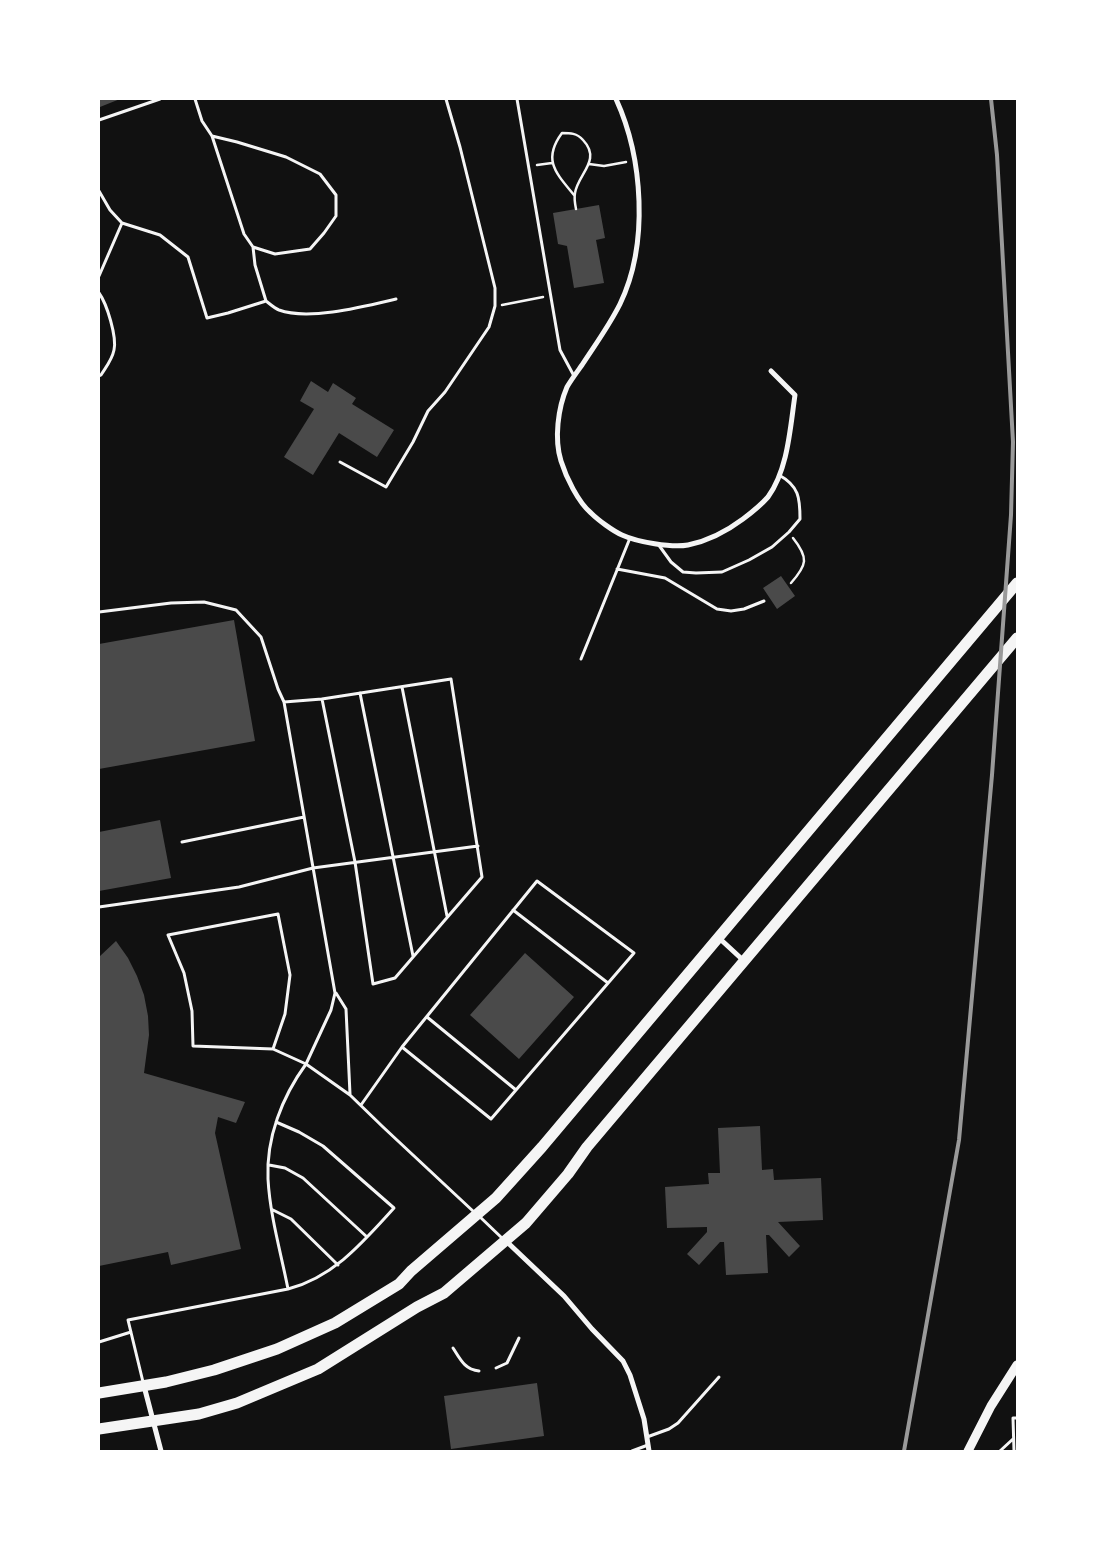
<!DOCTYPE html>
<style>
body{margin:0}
#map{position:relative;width:1116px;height:1550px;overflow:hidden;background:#111;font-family:Karla,sans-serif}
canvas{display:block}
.frame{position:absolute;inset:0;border:100px solid #fff;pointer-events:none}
</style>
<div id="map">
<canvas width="1116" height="1550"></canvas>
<div class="frame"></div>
</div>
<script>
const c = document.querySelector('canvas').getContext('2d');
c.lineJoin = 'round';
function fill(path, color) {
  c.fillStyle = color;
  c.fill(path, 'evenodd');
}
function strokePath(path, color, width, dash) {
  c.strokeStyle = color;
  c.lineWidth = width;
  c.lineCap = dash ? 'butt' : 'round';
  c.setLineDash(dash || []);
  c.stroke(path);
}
const building = new Path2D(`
 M99,99h21l-20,8z
 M599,205l6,33 -9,2 8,43 -30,5 -7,-42 -9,-2 -5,-31z
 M311,381l17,11 5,-9 23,15 -4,6 42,26 -17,27 -38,-24 -26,42 -29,-18 30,-48 -14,-8z
 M781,576l14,20 -18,13 -14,-21z
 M234,620l21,121 -156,28v-125z
 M160,820l11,58 -72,13v-59z
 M116,941l12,17 9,18 7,19 4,21 1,19 -5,38 101,29 -9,21 -18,-6 -3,16 26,116 -70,16 -3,-13 -69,14v-309z
 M525,953l49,44 -55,62 -49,-44z
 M760,1126l2,44 11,-1 1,11 47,-2 2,42 -45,2 22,24 -11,11 -20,-22h-3l2,38 -42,2 -2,-33h-4l-21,23 -12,-11 20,-22v-5l-40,1 -2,-41 44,-3 -1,-11h12l-2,-45z
 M537,1383l7,53 -93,13 -7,-53z`);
const path = new Path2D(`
 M589,164l15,2 22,-4
 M537,165l15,-2
 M574,195c-18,-22 -32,-35 -12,-62 8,0 15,0 21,7 19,20 -5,34 -8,53 -1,5 0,11 1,16
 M502,305l41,-8
 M791,583c16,-18 18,-25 2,-45`);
const service = new Path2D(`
 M195,99l7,22 10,15 32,98 9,13 22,7 35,-5 14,-16 12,-17v-21l-16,-21 -34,-17 -49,-15 -25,-6
 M517,99l43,251 14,26
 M99,120l61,-21
 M99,191l11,19 12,13 38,12 28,22 19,61 21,-5 38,-12 -11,-36 -2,-18
 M99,276l23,-53
 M99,293c8,11 18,44 15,57 -2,10 -8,17 -13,25l-2,1
 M266,301c4,3 8,7 13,9 30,11 87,-4 117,-11
 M340,462l46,25 27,-45 15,-31 17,-19 44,-65 6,-21v-18l-35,-141 -14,-48
 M658,544l13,18 12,10 13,1 26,-1 27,-12 23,-13 17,-15 11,-13c0,-21 -1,-33 -21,-44
 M617,569l48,9 52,31 14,2 13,-2 20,-8
 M99,612l72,-9 33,-1 32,8 25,27 17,52 6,13 38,-3
 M581,659l49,-121
 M451,679l31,198 -87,101 -22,6 -18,-122 -33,-163z
 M402,687l45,229
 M360,693l53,263
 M284,702l51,291 -4,17 -25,54 44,31 33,32 91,85
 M182,842l122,-25
 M99,907l140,-20 74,-19 165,-22
 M513,910l95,73
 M336,993l10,16 4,85
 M427,1017l89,73
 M273,1049l12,-35 5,-39 -12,-61 -110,21 16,38 8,38 1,35 80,3 33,15c-24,33 -40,74 -38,115 2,37 13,74 20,110 46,-12 75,-47 106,-81l-71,-62 -24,-14 -23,-10
 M361,1105l41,-58 135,-166 97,72 -143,166 -89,-72
 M269,1165l16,3 18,10 64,59
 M273,1210l18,9 47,46
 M479,1216l24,23
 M99,1342l32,-10
 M453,1348c7,11 12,22 26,23
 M496,1368l11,-5 12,-25
 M143,1382l-15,-62 160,-31
 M647,1437l22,-8 9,-6 41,-46
 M632,1451l16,-6
 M1000,1451l13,-12
 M1014,1451l-1,-33h4`);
const minor = new Path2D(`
 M616,99c27,59 33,145 4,205 -11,22 -25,41 -38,61 -5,7 -11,15 -15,22 -9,21 -13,52 -6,74 5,16 17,41 30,52 7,7 22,18 31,22 15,7 50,13 66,10 20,-4 39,-14 55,-26 8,-6 18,-14 25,-22 20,-28 22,-68 27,-102l-24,-24
 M719,938l25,23
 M506,1241l58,55 28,33 31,32 7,14 14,44 5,32
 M144,1386l17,65`);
const tertiary = new Path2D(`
 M968,1451l23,-45 26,-41`);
const trunk = new Path2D(`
 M99,1393l67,-11 48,-12 63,-21 58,-26 64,-39 12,-13 85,-73 46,-51 475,-564
 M99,1429l100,-15 38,-11 81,-34 99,-62 27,-14 82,-70 42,-49 19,-27 430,-509`);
const rail = new Path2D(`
 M904,1451l55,-311 33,-365 19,-260 2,-73 -16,-287 -6,-56`);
fill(building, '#4a4a4a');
strokePath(path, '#f5f5f5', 2.5);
strokePath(service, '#f5f5f5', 3);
strokePath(minor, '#f5f5f5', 5);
strokePath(tertiary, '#f5f5f5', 9);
strokePath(trunk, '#f5f5f5', 11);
strokePath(rail, '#9a9a9a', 4);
</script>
